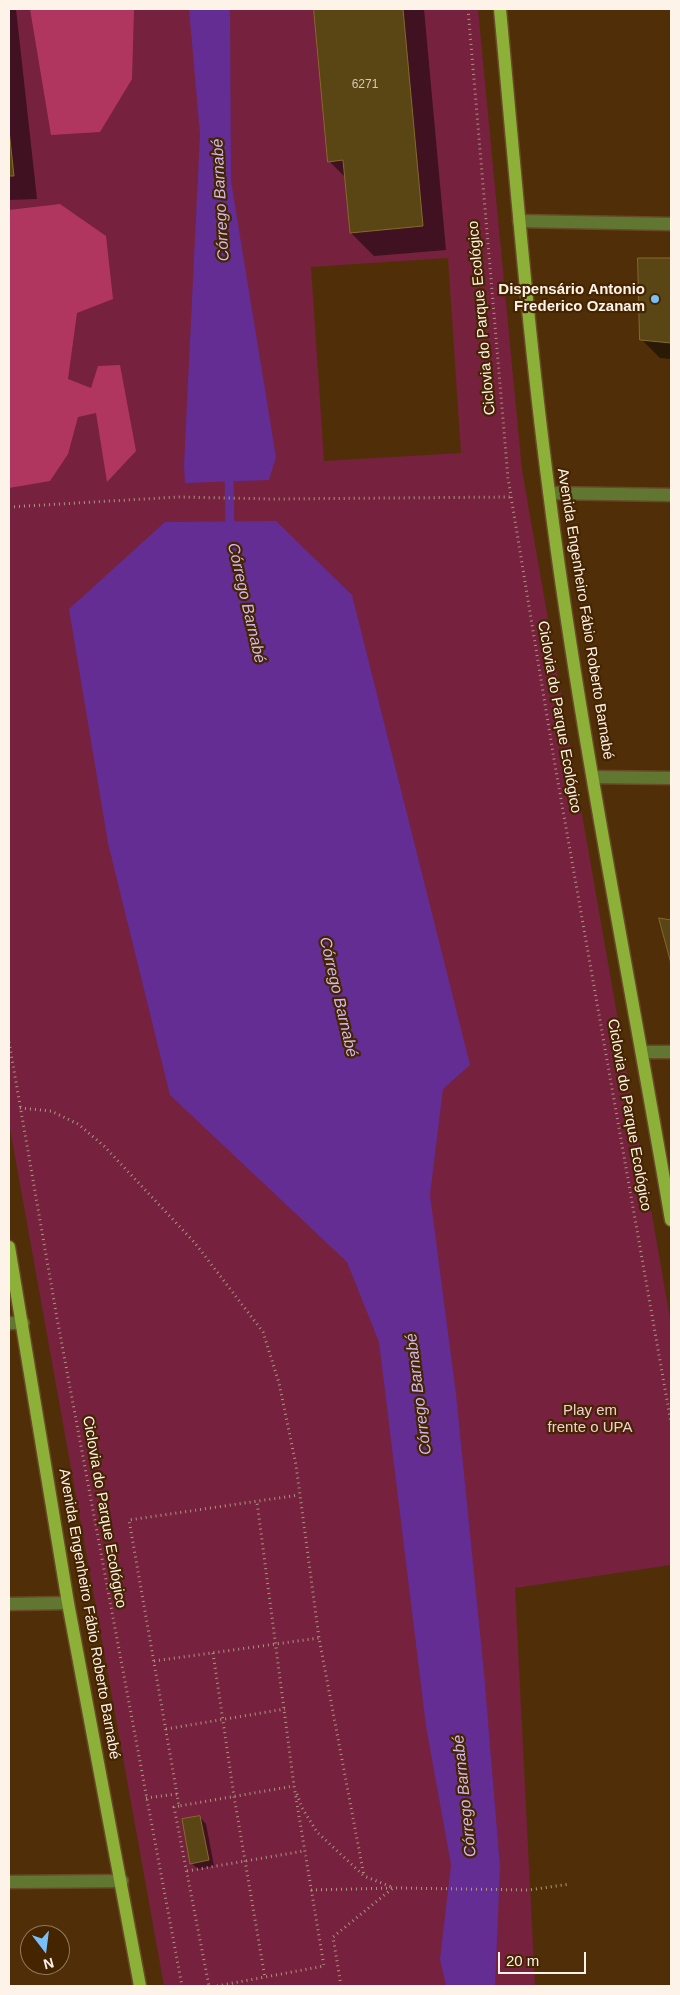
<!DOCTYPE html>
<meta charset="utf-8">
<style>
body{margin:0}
#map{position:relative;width:680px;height:1995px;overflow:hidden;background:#502f08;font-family:Helvetica,sans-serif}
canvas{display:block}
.frame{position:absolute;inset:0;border:10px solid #fef3e9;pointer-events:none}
.north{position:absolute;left:20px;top:1925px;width:50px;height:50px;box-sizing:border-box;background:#452400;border:1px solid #8f775d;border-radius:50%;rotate:165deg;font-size:14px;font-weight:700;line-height:20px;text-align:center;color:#fef3e9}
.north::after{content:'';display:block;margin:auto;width:18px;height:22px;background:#79bff8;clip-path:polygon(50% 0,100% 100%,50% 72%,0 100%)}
.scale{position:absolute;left:498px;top:1952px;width:88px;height:22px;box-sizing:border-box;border:2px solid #fef3e9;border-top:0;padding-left:6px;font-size:15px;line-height:18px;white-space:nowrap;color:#fef3e9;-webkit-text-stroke:4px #452400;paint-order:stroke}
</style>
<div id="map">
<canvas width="680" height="1995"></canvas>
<div class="frame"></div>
<div class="north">N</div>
<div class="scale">20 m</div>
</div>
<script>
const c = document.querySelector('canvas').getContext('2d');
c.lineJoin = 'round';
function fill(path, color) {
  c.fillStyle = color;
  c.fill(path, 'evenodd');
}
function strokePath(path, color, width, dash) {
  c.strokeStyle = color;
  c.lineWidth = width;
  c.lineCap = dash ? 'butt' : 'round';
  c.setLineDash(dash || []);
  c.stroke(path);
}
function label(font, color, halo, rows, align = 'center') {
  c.font = font + ' Helvetica,sans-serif';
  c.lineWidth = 4.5;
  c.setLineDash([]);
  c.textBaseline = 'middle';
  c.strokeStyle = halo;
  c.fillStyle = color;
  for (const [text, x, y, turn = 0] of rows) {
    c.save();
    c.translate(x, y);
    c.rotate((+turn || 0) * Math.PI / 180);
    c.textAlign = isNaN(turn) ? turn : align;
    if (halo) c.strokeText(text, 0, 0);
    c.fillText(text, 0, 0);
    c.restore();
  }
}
const green = new Path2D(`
 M9,9h305l14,153 15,-2 7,73 73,-7 -20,-217h75l44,461 149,854v241l-156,23 20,398h-371l-155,-863zM448,258l13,195 -137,8 -13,-194z`);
const forest = new Path2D(`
 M30,9h104l-2,70 -32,53 -49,3z
 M60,204l46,32 7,63 -36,14 -9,66 23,9 7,-22 22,-1 16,86 -29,31 -11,-69 -18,4 -10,37 -18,27 -41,7v-278z`);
const water = new Path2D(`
 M189,9h41l1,172 45,276 -7,23 -84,3 -1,-18 16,-331z
 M276,521l76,74 118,470 -27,24 -13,106 26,199 28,279 16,194 -5,119h-49l-6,-27 11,-94 -25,-139 -47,-384 -32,-80 -177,-167 -62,-252 -39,-234 96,-87z`);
const shadow = new Path2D(`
 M9,9h7l21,190 -28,1z
 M315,9h109l22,241 -72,6 -23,-23 -6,-56 -16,-16z
 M671,259v100l-11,-1 -19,-19 -1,-79z
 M200,1817l6,7 8,42 -16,3 -7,-6z`);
const stream = new Path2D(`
 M229,471l1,62`);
const building = new Path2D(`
 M314,9h89l20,217 -73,7 -7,-73 -15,2z
 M9,130l5,46h-5z
 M638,258h33v85l-31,-3z
 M659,918l12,2v43z
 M200,1816l9,44 -19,4 -8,-45z`);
const path = new Path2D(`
 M468,9l40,469 47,287 116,658
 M9,507l169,-10 96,2 237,-2
 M9,1042l48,276 125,668
 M20,1108l31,3 27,13 26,22 91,97 68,89 16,51 17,82 23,173 45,238
 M213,1653l21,143 31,182
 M154,1661l165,-23
 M166,1729l119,-20
 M177,1794l-48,-274 170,-25
 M297,1794l5,14 15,24 47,44 30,12
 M146,1798l31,-4 2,12 115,-20
 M179,1806l-5,1 35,179
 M187,1871l117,-20
 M311,1890l83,-2 135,2 41,-6
 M217,1986l107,-20 -30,-180 -37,-284
 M341,1986l-8,-49 60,-49`);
const minor = new Path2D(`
 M519,221l152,3
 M549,493l122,2
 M593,777l78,1
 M643,1052h28
 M9,1323h14
 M9,1604l59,-1
 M9,1882l113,-1`);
const major = new Path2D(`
 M500,9c15,161 28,323 49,483 31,244 81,486 122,728
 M9,1247l59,356 72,383`);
const markers = [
 [655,299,5,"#79bff8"]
];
const numberNames = [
 ["6271",365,85]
];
const poiNames = [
 ["Dispensário Antonio",645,290],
 ["Frederico Ozanam",645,307]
];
const streetNames = [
 ["Ciclovia do Parque Ecológico",482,318,-95],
 ["Avenida Engenheiro Fábio Roberto Barnabé",585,614,81],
 ["Ciclovia do Parque Ecológico",559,717,80],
 ["Ciclovia do Parque Ecológico",629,1115,80],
 ["Ciclovia do Parque Ecológico",104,1512,80],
 ["Avenida Engenheiro Fábio Roberto Barnabé",89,1614,80]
];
const parkNames = [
 ["Play em",590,1411],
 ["frente o UPA",590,1428]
];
const waterNames = [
 ["Córrego Barnabé",221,200,-93],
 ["Córrego Barnabé",246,603,77],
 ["Córrego Barnabé",338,997,77],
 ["Córrego Barnabé",419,1394,-97],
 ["Córrego Barnabé",465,1796,-96]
];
fill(green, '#76213e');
fill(forest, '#b1365f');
fill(water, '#632d93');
fill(shadow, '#0007');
strokePath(stream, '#632d93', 9);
fill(building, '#5a4515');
strokePath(building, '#866a2b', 1);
strokePath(minor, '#684a28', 15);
strokePath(major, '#684a28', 15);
strokePath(path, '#ab967e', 3, [1, 4]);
strokePath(minor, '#617731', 12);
strokePath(major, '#8db038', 12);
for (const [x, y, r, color] of markers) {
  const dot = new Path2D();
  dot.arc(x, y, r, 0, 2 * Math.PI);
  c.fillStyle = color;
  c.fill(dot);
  strokePath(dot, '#452400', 2);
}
label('12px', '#d5c8b4', null, numberNames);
label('bold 15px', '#fef3e9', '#452400', poiNames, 'right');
label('15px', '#fef3e9', '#452400', streetNames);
label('15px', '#efcdd4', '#452400', parkNames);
label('italic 16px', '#ceb8ec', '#452400', waterNames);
</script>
